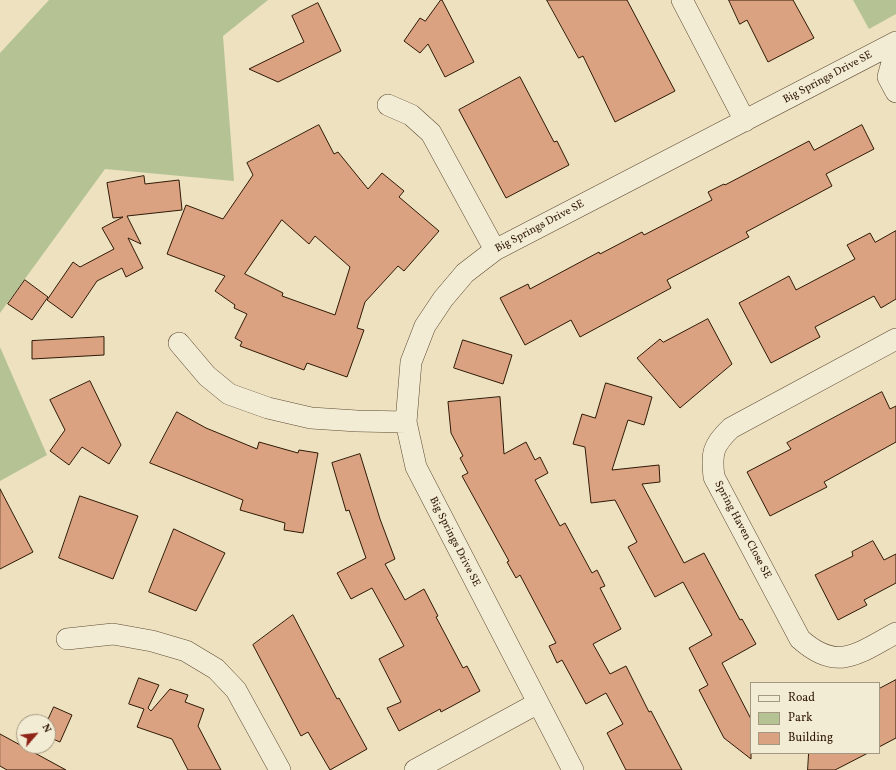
<!DOCTYPE html>
<style>
body{margin:0}
#map{position:relative;width:896px;height:770px;overflow:hidden;background:#ede1bf;font-family:Vollkorn,serif}
canvas{display:block}
.legend{position:absolute;left:750px;top:682px;width:130px;height:72px;box-sizing:border-box;background:#f3ecd5;border:1px solid #a59882;margin:0;padding:5px 7px;list-style:none;font-size:12px;color:#2f1906}
.legend li{display:flex;align-items:center;gap:8px;height:20px}
.legend b{width:20px;border:1px solid #a59882}
.north{position:absolute;left:16px;top:714px;width:40px;height:40px;box-sizing:border-box;background:#f3ecd5;border:1px solid #a59882;border-radius:50%;rotate:62deg;font-size:11px;font-weight:700;line-height:16px;text-align:center;color:#2f1906}
.north::after{content:'';display:block;margin:auto;width:14px;height:18px;background:#8f2418;clip-path:polygon(50% 0,100% 100%,50% 72%,0 100%)}
</style>
<div id="map">
<canvas width="896" height="770"></canvas>
<ul class="legend">
<li><b style="height:5px;background:#f3ecd5"></b>Road</li>
<li><b style="height:11px;background:#b5c394"></b>Park</li>
<li><b style="height:11px;background:#daa280"></b>Building</li>
</ul>
<div class="north">N</div>
</div>
<script>
const c = document.querySelector('canvas').getContext('2d');
c.lineJoin = 'round';
function fill(path, color) {
  c.fillStyle = color;
  c.fill(path, 'evenodd');
}
function strokePath(path, color, width, dash) {
  c.strokeStyle = color;
  c.lineWidth = width;
  c.lineCap = dash ? 'butt' : 'round';
  c.setLineDash(dash || []);
  c.stroke(path);
}
function label(font, color, halo, rows, align = 'center') {
  c.font = font + ' Vollkorn,serif';
  c.lineWidth = 3;
  c.setLineDash([]);
  c.textBaseline = 'middle';
  c.strokeStyle = halo;
  c.fillStyle = color;
  for (const [text, x, y, turn = 0] of rows) {
    c.save();
    c.translate(x, y);
    c.rotate((+turn || 0) * Math.PI / 180);
    c.textAlign = isNaN(turn) ? turn : align;
    if (halo) c.strokeText(text, 0, 0);
    c.fillText(text, 0, 0);
    c.restore();
  }
}
const green = new Path2D(`
 M49,0h219l-45,36 11,145 -129,-12 -105,144v-260z
 M853,0h43v14l-27,15z
 M0,347l47,108 -47,26z`);
const building = new Path2D(`
 M441,0h1l32,62 -29,15 -17,-33 -8,9 -16,-12 16,-23 5,3z
 M547,0h80l48,91 -60,31 -32,-66 -4,2z
 M729,0h64l21,38 -46,24 -21,-42 -7,4z
 M318,3l23,48 -63,31 -29,-13 55,-27 -12,-26z
 M520,77l34,65 3,-1 12,24 -63,33 -47,-88z
 M319,125l15,29 4,-2 30,37 14,-16 22,18 -5,6 40,34 -35,40 -6,-5 -33,36 -8,26 7,2 -17,47 -40,-14 -3,7 -64,-24 2,-4 -7,-4 12,-24 -13,-6 1,-3 -20,-14 10,-15 -58,-22 19,-49 37,14 30,-44 -6,-12zM282,220l27,24 6,-8 35,31 -15,48 -53,-19 1,-3 -38,-19z
 M862,125l12,24 -48,25 6,12 -86,46 3,5 -82,43 4,8 -91,49 -9,-17 -46,25 -25,-47 28,-14 2,5 69,-37 1,2 42,-22 2,3 68,-35 -4,-8 16,-8 1,1 84,-44 5,9z
 M144,176l1,8 34,-4 3,30 -55,6 14,28 -13,-6 15,30 -17,9 -4,-9 -25,13 -25,37 -25,-18 26,-38 7,5 34,-18 -12,-21 21,-11 -10,1 -6,-35z
 M896,231v68l-15,9 -7,-12 -59,31 5,10 -49,26 -32,-60 50,-27 7,14 59,-31 -8,-14 23,-12 5,9z
 M25,280l23,17 -16,23 -24,-16z
 M708,319l24,45 -52,44 -43,-50 23,-19 3,3z
 M104,337v18l-72,4v-18z
 M463,340l49,15 -9,29 -49,-16z
 M90,381l31,64 -12,19 -27,-17 -13,18 -19,-14 15,-21 -15,-30z
 M606,383l46,14 -8,28 -16,-5 -16,50 47,-5 1,17 -18,2 42,79 20,-10 36,67 2,-1 14,25 -34,19 29,56v40l-27,-21 -25,-48 9,-5 -19,-37 23,-13 -29,-53 -28,15 -27,-50 9,-5 -22,-42 -24,3 -6,-56 -12,-3 9,-30 13,4z
 M882,392l8,17 6,-3v36l-72,40 3,5 -57,29 -23,-44 44,-23 -4,-6z
 M500,397l4,57 22,-12 9,18 5,-3 8,16 -13,7 25,46 5,-3 27,50 5,-3 8,16 -5,2 21,41 -28,15 17,30 16,-8 23,46 2,-1 31,59h-56l-19,-37 16,-9 -17,-31 -20,11 -24,-44 -5,3 -8,-17 7,-3 -36,-68 -4,3 -9,-16 2,-1 -47,-85 6,-3 -8,-15 3,-2 -12,-23 -3,-31z
 M177,412l29,16 51,21 2,-7 39,11 1,-3 19,3 -15,80 -19,-3 1,-7 -45,-13 3,-10 -93,-37z
 M360,454l20,65 15,40 -10,5 20,36 19,-11 14,27 -2,1 27,51 4,-2 13,25 -39,21 -1,-3 -41,22 -12,-23 14,-6 -22,-43 25,-13 -32,-58 -21,11 -14,-26 29,-15 -17,-48 -3,1 -14,-48z
 M0,489l33,63 -33,17z
 M80,496l58,20 -25,63 -54,-21z
 M174,529l51,24 -29,58 -47,-19z
 M873,541l11,19 12,-6v29l-32,17 3,5 -29,15 -23,-45 38,-19 -1,-4z
 M293,615l44,84 2,-1 28,51 -37,21 -22,-38 -7,4 -48,-91z
 M139,678l20,7 -11,23 3,3 19,-22 18,6 -3,7 19,7 -6,17 23,44h-33l-16,-31 -35,-12 7,-18 -15,-5z
 M896,680v58l-17,9v-58z
 M54,707l18,8 -12,27 -12,-5 -1,-15z
 M0,734l66,36h-59l-7,-4z
 M809,753h59l-33,17h-27z`);
const minor = new Path2D(`
 M682,0l63,121
 M896,48l-8,29 8,15
 M388,105l23,10 20,18 64,117
 M896,339l-165,89c-18,17 -20,25 -17,49l86,162c38,34 58,14 96,-6
 M179,343l28,33 22,18 39,14 43,10 46,3 49,1
 M67,639l46,-5 39,7 34,10 30,18 20,21 44,80
 M415,770l123,-67
 M573,770l-157,-303 -10,-45 5,-60 14,-36 18,-27 22,-26 30,-23 401,-208`);
const streetNames = [
 ["Big Springs Drive SE",828,78,-28],
 ["Big Springs Drive SE",540,227,-28],
 ["Spring Haven Close SE",742,530,62],
 ["Big Springs Drive SE",454,542,63]
];
fill(green, '#b5c394');
fill(building, '#daa280');
strokePath(building, '#2f1906', 1);
strokePath(minor, '#5e4b34', 22);
strokePath(minor, '#f3ecd5', 21);
label('11px', '#2f1906', '#f3ecd5', streetNames);
</script>
